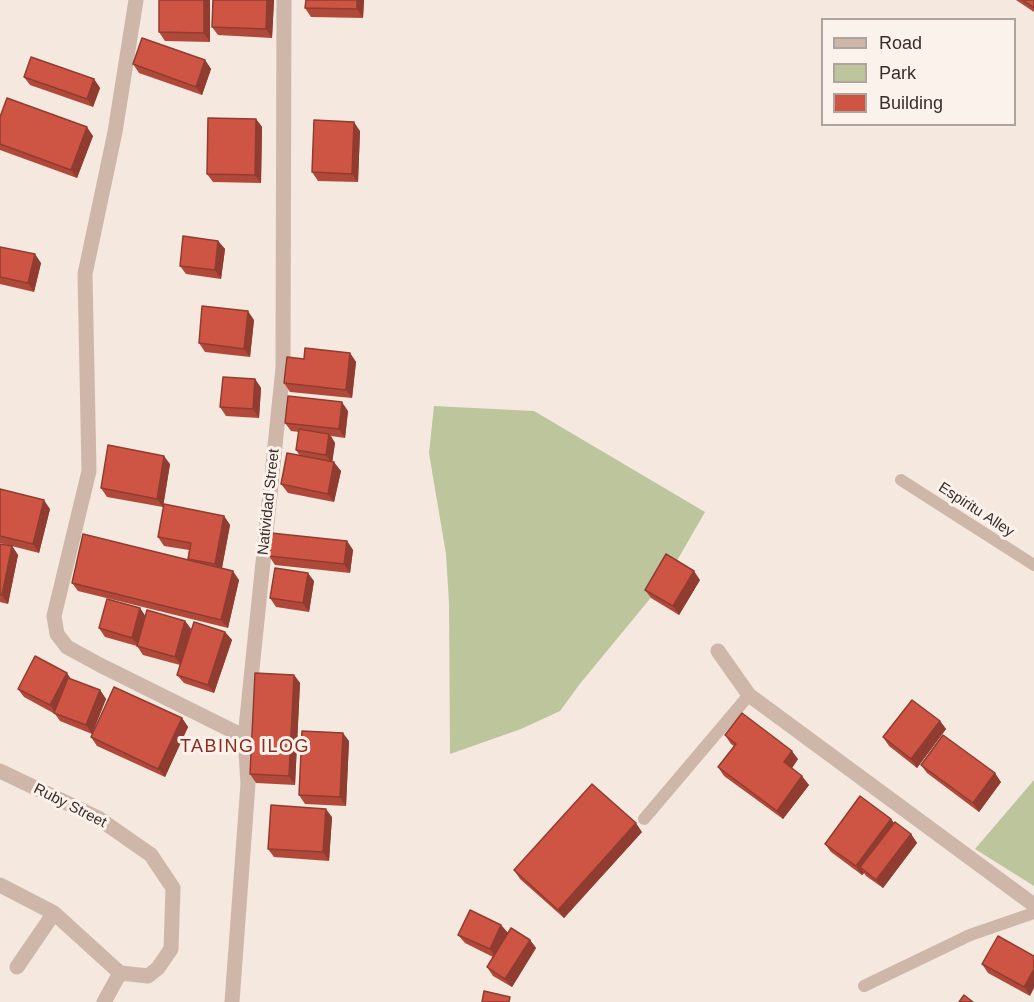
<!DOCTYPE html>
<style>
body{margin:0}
#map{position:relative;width:1034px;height:1002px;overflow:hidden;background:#f4e8df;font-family:Helvetica,sans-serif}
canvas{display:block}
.legend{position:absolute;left:821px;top:18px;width:195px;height:108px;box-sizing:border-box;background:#fbf2ec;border:2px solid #aea39e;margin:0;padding:8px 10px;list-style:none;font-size:18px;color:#3b2d2a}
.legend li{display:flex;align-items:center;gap:12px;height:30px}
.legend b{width:30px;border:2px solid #aea39e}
</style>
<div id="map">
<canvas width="1034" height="1002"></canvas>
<ul class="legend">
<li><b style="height:8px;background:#ceb6a9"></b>Road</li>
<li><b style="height:16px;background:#bdc59d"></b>Park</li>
<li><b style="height:16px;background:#ce5544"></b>Building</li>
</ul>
</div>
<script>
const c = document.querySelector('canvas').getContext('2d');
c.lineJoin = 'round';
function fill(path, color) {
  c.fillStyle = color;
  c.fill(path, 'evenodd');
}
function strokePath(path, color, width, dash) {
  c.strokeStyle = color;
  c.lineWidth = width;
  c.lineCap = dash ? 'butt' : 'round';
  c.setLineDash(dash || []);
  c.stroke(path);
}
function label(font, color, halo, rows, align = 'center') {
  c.font = font + ' Helvetica,sans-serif';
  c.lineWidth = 6;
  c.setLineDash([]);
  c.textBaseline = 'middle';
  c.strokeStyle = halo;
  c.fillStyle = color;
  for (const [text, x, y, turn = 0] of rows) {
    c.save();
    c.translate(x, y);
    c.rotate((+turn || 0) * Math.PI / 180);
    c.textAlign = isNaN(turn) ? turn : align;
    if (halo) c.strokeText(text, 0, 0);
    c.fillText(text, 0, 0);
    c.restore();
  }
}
const green = new Path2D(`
 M434,406l100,5 171,101 -38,66 -88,107 -19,26 -39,18 -71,25 -1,-151 -3,-49 -17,-101z
 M1034,780v106l-59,-37z`);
const lane = new Path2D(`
 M901,480l133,85
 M644,819l105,-124
 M864,986l106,-51 64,-22`);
const street = new Path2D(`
 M136,0l-21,132 -30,142 4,197 -35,145 3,18 10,13 33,18 145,72
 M718,651l31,44 285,210
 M0,771l98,47 53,37 22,33 -2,61 -13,19 -10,8 -28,-3
 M0,885l54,28 66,60
 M17,967l37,-54
 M104,1002l16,-29
 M232,1002l16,-218 -3,-47 38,-369 1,-368`);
const wall = new Path2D(`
 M210,0v42l-45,-1 -6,-9z
 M213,0h61l-2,38 -54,-3 -6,-8z
 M306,0h58l-1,18 -52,-1 -6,-9z
 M1016,0h18v12z
 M205,60l6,9 -9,26 -63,-22 -6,-9z
 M24,77l70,2 6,9 -7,19 -63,-22z
 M0,117l93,19 -16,42 -77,-28z
 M256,119l6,8 -1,56 -48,-1 -6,-8z
 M360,131l-2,51 -40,-1 -6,-9z
 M218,241l7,8 -4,30 -35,-5 -6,-8z
 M0,247l41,16 -7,29 -34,-8z
 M254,320l-4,37 -45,-5 -6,-9z
 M350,353l6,9 -4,36 -62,-6 -6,-9 20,-24z
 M255,379l6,9 -2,30 -33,-2 -6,-9z
 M348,411l-3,27 -14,-2 4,7 -3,19 9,9 -7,31 -46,-9 -7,-9 19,-28 -4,-6 3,-18 -8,-1 -6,-8z
 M170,464l-7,43 -56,-10 -6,-9z
 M0,489l50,20 -11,44 -39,-10z
 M224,516l6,9 -8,43 17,12 -11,48 -150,-37 -6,-8 117,-23 -1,-1 1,-9 -25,-4 -6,-9z
 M347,541l6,9 -3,23 -75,-8 -6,-9z
 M0,544l12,2 6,9 -10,49 -8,-2z
 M700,580l-21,35 -28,-17 -6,-8z
 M314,581l-5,31 -33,-5 -6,-9z
 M140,608l5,8 40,5 6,8 -9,32 43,-29 7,8 -18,53 -30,-10 -7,-8 3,-10 -37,-10 -6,-9 -32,-9 -6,-9z
 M294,675l6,8 -5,102 -39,-2 -6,-9z
 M71,679l29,11 6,9 -14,35 -32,-13 -5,-7 -31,-17 -6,-8z
 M182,718l6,9 -23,50 -68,-31 -6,-9z
 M940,721l6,8 -29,39 -28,-22 -6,-9z
 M725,735l73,24 -6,9 17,17 -26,34 -59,-43 -6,-9 16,-21 -3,-2z
 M349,741l-3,65 -41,-2 -6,-9z
 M921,765l80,17 -22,30 -52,-39z
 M332,817l-3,44 -55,-4 -6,-8z
 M891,819l3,4 17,11 6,9 -34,45 -17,-12 -2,-3 -2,2 -31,-23 -6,-8z
 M642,832l-78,86 -44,-39 -6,-9z
 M501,925l7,8 22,7 6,8 -24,39 -19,-11 -6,-9 6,-10 -28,-14 -7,-8z
 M998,936l32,60 -42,-23 -6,-9z`);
const shadedWall = new Path2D(`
 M204,0h6v42l-6,-9z
 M267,0h7l-2,38 -6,-9z
 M357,0h7l-1,18 -6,-9z
 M205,60l6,9 -9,26 -6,-8z
 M94,79l6,9 -7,19 -6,-8z
 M256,119l6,8 -1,56 -6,-8z
 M354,122l6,9 -2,51 -6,-8z
 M87,127l6,9 -16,42 -6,-8z
 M218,241l7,8 -4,30 -6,-9z
 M35,254l6,9 -7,29 -6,-9z
 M248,311l6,9 -4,37 -6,-8z
 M350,353l6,9 -4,36 -6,-8z
 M255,379l6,9 -2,30 -6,-9z
 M342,402l6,9 -3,27 -6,-9z
 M329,434l6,9 -3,21 -6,-9z
 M164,456l6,8 -7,43 -6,-8z
 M334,462l7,9 -7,31 -6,-8z
 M44,500l6,9 -11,44 -6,-9z
 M224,516l6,9 -9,48 -6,-9z
 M347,541l6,9 -3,23 -6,-9z
 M12,546l6,9 -10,49 -6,-9z
 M233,571l6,9 -11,48 -7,-8z
 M694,571l6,9 -21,35 -6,-9z
 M308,573l6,8 -5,31 -6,-9z
 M140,608l6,9 -8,29 -6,-8z
 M185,621l6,8 -10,36 -6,-8z
 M225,632l7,8 -18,53 -6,-8z
 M67,673l6,9 -17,32 -6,-9z
 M294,675l6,8 -5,102 -6,-9z
 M100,690l6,9 -14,35 -6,-9z
 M182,718l6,9 -23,50 -7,-8z
 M940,721l6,8 -29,39 -6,-9z
 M343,733l6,8 -3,65 -6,-9z
 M792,751l6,8 -8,12 -6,-9z
 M995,773l6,9 -22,30 -6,-9z
 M802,776l7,9 -26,34 -6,-8z
 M326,809l6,8 -3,44 -6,-9z
 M891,819l6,9 -37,39 4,6 -2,2 -6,-9z
 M636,823l6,9 -78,86 -6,-8z
 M911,834l6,9 -34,45 -7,-8z
 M501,925l7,8 -12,25 -6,-9z
 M530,940l6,8 -24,39 -7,-8z
 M1034,969v19l-4,8 -6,-9z`);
const building = new Path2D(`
 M159,0h45v33l-45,-1z
 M213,0h54l-1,29 -54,-2z
 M306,0h51v9l-52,-1z
 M1023,0h11v8z
 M142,38l63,22 -9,27 -63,-23z
 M31,57l63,22 -7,20 -63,-22z
 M7,98l80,29 -16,43 -71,-26v-27z
 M208,118l48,1 -1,56 -48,-1z
 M314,120l40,2 -2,52 -40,-2z
 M183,236l35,5 -3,29 -35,-4z
 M0,247l35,7 -7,29 -28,-6z
 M202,306l46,5 -4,38 -45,-6z
 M305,348l45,5 -4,37 -62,-7 3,-26 17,2z
 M223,377l32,2 -2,30 -33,-2z
 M288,396l54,6 -3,27 -54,-6z
 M299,429l30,5 -3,21 -30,-5z
 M108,445l56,11 -7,43 -56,-11z
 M287,453l47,9 -6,32 -47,-10z
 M0,489l44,11 -11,44 -33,-8z
 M164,504l60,12 -9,48 -27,-5 3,-16 -33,-6z
 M271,533l76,8 -3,23 -75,-8z
 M83,534l150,37 -12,49 -149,-37z
 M0,544l12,2 -10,49h-2z
 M666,554l28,17 -21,35 -28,-16z
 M275,568l33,5 -5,30 -33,-5z
 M107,599l33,9 -8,30 -33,-10z
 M147,610l38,11 -10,36 -38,-11z
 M194,622l31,10 -17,53 -31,-10z
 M35,656l32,17 -17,32 -32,-16z
 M255,673l39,2 -5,101 -39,-2z
 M68,678l32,12 -14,35 -32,-12z
 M114,687l68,31 -24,51 -67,-32z
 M912,700l28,21 -29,38 -28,-22z
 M742,713l50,38 -8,11 18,14 -25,35 -59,-44 18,-23 -11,-9z
 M302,731l41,2 -3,64 -41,-2z
 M943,735l52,38 -22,30 -52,-38z
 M592,784l44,39 -78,87 -44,-40z
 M860,796l31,23 -35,47 -31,-22z
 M271,805l55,4 -3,43 -55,-3z
 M895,822l16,12 -35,46 -16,-13z
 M470,910l31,15 -11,24 -32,-14z
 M511,928l19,12 -25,39 -18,-12z
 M998,936l36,20v13l-10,18 -42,-23z
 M484,991l26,6 -1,5h-27z
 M964,995l9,7h-14z`);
const streetNames = [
 ["Natividad Street",269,502,-84],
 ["Espiritu Alley",976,510,33],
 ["Ruby Street",70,806,27]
];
const quarterNames = [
 ["TABING ILOG",245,747]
];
fill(green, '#bdc59d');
strokePath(lane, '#ceb6a9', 12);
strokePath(street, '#ceb6a9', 15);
fill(wall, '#b1493a');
fill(shadedWall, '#903c30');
fill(building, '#ce5544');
strokePath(building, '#903c30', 1.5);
label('15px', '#3b2d2a', '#fbf2ec', streetNames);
c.letterSpacing = '1.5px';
label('18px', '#902a1d', '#fbf2ec', quarterNames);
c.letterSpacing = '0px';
</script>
